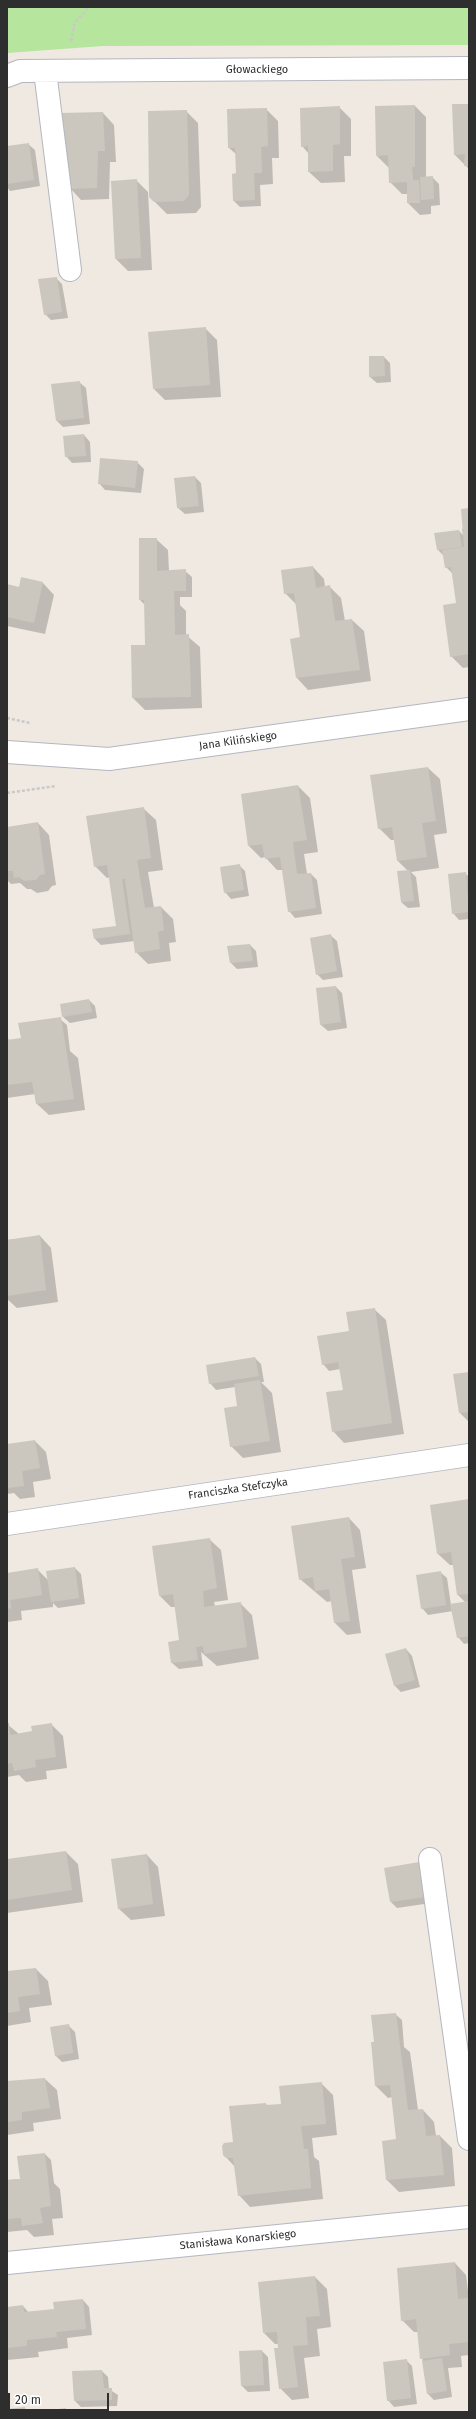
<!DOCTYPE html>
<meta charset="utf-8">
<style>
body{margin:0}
#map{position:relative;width:476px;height:2419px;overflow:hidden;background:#efe9e1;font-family:"Fira Sans",sans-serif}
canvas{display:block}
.frame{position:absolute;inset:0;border:8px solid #2e2e2e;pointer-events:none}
.scale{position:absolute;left:8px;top:2393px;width:101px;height:18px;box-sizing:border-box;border:2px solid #2e2e2e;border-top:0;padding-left:5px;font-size:12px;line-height:14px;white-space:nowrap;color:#2e2e2e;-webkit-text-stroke:3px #fff;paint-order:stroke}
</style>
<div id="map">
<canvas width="476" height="2419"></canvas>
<div class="frame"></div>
<div class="scale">20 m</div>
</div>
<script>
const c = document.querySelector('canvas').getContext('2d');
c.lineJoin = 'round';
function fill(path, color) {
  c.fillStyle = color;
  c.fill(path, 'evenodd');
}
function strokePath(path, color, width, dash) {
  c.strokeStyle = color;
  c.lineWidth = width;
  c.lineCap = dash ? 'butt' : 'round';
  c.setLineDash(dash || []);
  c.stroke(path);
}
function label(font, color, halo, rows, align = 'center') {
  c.font = font + ' "Fira Sans",sans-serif';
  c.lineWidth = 3.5;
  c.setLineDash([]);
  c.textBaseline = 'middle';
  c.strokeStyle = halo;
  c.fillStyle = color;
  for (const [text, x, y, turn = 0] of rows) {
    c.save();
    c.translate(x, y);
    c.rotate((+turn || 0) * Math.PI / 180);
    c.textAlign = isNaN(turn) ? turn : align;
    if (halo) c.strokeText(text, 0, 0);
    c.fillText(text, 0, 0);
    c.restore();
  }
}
const green = new Path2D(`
 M7,7h462v38l-366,1 -96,7z`);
const shadow = new Path2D(`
 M469,105v70v-6l-14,-14z
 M415,106l11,11v61h7l6,6 1,21 -9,1v8l-11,1 -12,-12v-9h-6l-12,-12 -1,-14 -12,-12z
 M339,107l12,12v37h-7l1,26 -24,1 -12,-11v-18l-7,-8z
 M267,110l11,11 1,37h-7l1,26 -13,1 1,21 -21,1 -6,-6 5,-26 -2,-20 -8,-7z
 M186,111l12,12 3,84 -5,6 -29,1 -12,-12z
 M103,113l11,12 2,37h-6l-1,37 -28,1 -11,-12 -1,-21 -7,-8z
 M28,144l7,6 5,36 -30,5 -3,-4v-40z
 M136,180l12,12 4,78 -24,1 -12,-12z
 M56,278l6,6 6,34 -17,2 -6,-6z
 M205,328l12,12 4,57 -56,3 -11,-11z
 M384,357l6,6 1,19 -14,1 -7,-6z
 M79,382l7,6 4,36 -27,3 -6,-6 -5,-36z
 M84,435l6,7 1,20 -19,1 -6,-7z
 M137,462l7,7 -3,24 -36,-3 -6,-7z
 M195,477l6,6 3,29 -19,2 -7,-6z
 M469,509v158l-6,1 -12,-12 7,-52 -6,-31 -6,-6 -2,-11 -6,-6 21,-19 4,4 -1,-6 4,-1z
 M156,539l12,11 1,22 16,-1 7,6v20h-12v8l6,6v24l14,12 2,61 -57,2 -12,-12 13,-52 -1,-41 -5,-5z
 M313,567l11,12 1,8 4,-1 12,12 4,23 7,-1 12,11 7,50 -63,9 -11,-12 4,-40 -5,-34 -11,-11z
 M43,583l11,12 -9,39 -38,-8v-41l13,3z
 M428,768l12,11 7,54 -13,2 5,33 -28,4 5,5 4,30 -12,1 -7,-6 7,-31 -10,-10 -3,-21h-4l-12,-12z
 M298,786l12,12 8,54 -14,2 3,20h4l6,6 5,34 -27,4 -6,-7 -6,-41h-6l-12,-13 -4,1 -12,-12z
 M144,809l12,11 7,50 -15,2 6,36 7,-1 12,12 3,23 -7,1 2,18 -23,3 -12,-12 -1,-11 -34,4 -6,-6 22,-13 -7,-49 -3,1 -12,-12z
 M38,823l11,12 7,50 -4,1 -4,5 -11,2 -6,-4h-4l-7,-6 -9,1 -4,-4v-45z
 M239,865l6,6 4,25 -18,3 -6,-7z
 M465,873l4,4v42l-10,1 -6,-7z
 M330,935l7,6 6,36 -20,3 -6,-6z
 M250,945l6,6 2,16 -21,2 -6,-6 -3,-16z
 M336,987l6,6 5,35 -19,3 -7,-6z
 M89,1000l6,6 2,12 -27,5 -7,-6z
 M60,1019l7,6 3,26 8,7 7,52 -36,5 -12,-11 -2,-10 -28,4v-61l2,3 13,-1z
 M40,1236l11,12 7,54 -41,6 -10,-9v-59z
 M374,1309l12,11 18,114 -60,9 -11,-12 11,-40 -4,-22 -11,2 -6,-7 27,-32z
 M255,1358l6,6 3,18h-3l11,11 9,59 -38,6 -12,-12 7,-39 -3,-20 -19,3 -6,-7z
 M469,1373v49l-9,-9z
 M35,1441l11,11 5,27 -18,3 2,15 -15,2 -6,-6 -7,1v-49z
 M469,1500v143l-5,1 -6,-7 -5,-26 -25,4 -6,-7 18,-36 7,6 4,27 14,-3 -7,-7 -4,-30h-4l-12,-11z
 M349,1518l11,12 6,38 -14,2 9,63 -14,2 -12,-12 -3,-22 -5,1 -27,-23z
 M209,1539l12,11 7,50 -14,2 1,4 25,-3 12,12 7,44 -42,7 -16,-14 2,14 -24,3 -7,-6 -3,-20 12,-2 -5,-34h-5l-11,-11z
 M75,1568l6,6 4,30 -27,4 -5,-5v4l-32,4 1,9 -15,2v-50l2,2 28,-5 11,11z
 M406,1649l6,7 8,31 -19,5 -6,-6z
 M7,1724l12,10 14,-2 18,-8 12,12 4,32 -21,3 1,8 -21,3 -7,-7 -12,2z
 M66,1852l12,12 5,38 -76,11v-53z
 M147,1855l11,12 7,49 -34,4 -12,-11z
 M419,1863l6,7 6,33 -34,5 -6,-6 -6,-33z
 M36,1969l12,12 4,24 -23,3 2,14 -24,4v-54z
 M395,2014l7,6 2,27 6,5 8,58h5l11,12 2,14h4l12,12 3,38 -56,6 -12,-12 10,-40 -5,-43 -4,1 -12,-12 -4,-43h3z
 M69,2026l6,6 4,27 -17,3 -7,-7z
 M45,2079l12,11 4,29 -28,4 1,8 -27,4v-52z
 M321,2083l12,12 4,40 -25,3 2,19 5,4 4,38 -73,8 -11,-12 -4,-28 -11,-12 42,-51 2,2 14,-1z
 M45,2154l6,6 3,23 6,6 3,29 -11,1 2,16 -20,2 -7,-7 -20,2v-52l14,-1z
 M455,2263l11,12 3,24v56l-8,1 1,11 -14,1 4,29 -18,3 -6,-6 -10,-62h-4l-12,-12z
 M315,2277l12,12 4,38 -14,2 3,27 -16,2 5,40 -17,2 -12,-12 -1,-44h-4l-11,-11z
 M83,2300l6,7 3,28 -25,3 1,10 -30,4 1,5 -32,3v-52l16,-2 6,7 24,-3z
 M262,2351l6,6 2,34 -22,1 -6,-6z
 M406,2360l6,6 5,38 -23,3 -6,-7z
 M102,2371l6,6 1,12 9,6 -1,11 -36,1 -6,-6z`);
const building = new Path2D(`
 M452,104h17v66l-1,-4h-4l1,-12 -11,1z
 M415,105v62h-3l1,13h6l1,23h-13v-21l-18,1 -1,-28 -12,1 -1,-50z
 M340,106v38l-7,1v26l-25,1v-26l-7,1 -1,-39z
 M267,108l1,38 -7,1 1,26h-8l1,27 -22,1 -1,-27 4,-1 -1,-25h-7l-1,-39z
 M187,110l2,85 -5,6 -30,1 -5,-5 -1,-86z
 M103,112l2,39h-7l-1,37 -28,1 -1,-29h-7l-1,-47z
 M29,143l5,37 -27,4v-38z
 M433,176l1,23 -13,1 -1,-23z
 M137,179l4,79 -26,1 -4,-78z
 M57,277l5,35 -18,3 -6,-36z
 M206,327l4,58 -57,4 -5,-57z
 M369,356h15l1,20 -16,1z
 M80,381l4,37 -28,3 -5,-37z
 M84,434l2,22 -21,1 -2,-21z
 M100,458l38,3 -3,27 -37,-4z
 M195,476l4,30 -22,2 -3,-30z
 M469,508v146l-19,3 -7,-52 13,-2 -5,-36 -6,1 -3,-18 22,-3 -3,-38z
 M459,530l3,17 -25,3 -3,-17z
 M139,538h18v33l29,-2v22h-12l1,38v6l14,-1 2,63 -59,1 -1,-53h14l-1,-45h-5z
 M313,566l3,22 14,-3 5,36 17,-2 8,51 -64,8 -6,-39 10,-2 -6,-44 -10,1 -3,-24z
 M21,577l22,5 -9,41 -27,-6v-33l12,3z
 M428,767l8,54 -14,2 5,34 -30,4 -5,-34 -14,2 -8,-54z
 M298,785l9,55 -14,2 4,32 14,-1 5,35 -28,4 -8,-55 -15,2 -3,-15 -14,2 -7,-52z
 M144,807l7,51 -14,2 8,48 16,-2 3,24 -6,2 2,17 -25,4 -10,-74h-3l8,55 -36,5 -2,-10 24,-3 -9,-61 -13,2 -8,-51z
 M38,822l7,52 -5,1 -4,5 -12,1 -5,-4 -5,1 -1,-7h-6v-44z
 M240,864l4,26 -20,3 -4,-26z
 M410,870l4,31 -13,1 -4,-31z
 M466,872l3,40 -17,2 -4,-40z
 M331,934l6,37 -21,4 -6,-37z
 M250,944l3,17 -23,2 -3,-17z
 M336,986l5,36 -21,3 -4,-37z
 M89,999l3,13 -30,5 -2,-13z
 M61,1017l13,82 -38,5 -4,-22 -25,3v-45l14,-2 -3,-15z
 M40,1235l6,55 -39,6v-56z
 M375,1308l17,115 -60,9 -6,-40 17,-2 -5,-28 -16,3 -5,-29 32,-5 -3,-19z
 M255,1357l4,19 -50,8 -3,-19z
 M469,1372v40l-10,1 -6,-39z
 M260,1380l10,61 -40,6 -6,-39 13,-2 -3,-22z
 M35,1440l5,28 -18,3 2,15 -17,2v-44z
 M469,1499v95l-12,1 -6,-43 -14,2 -7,-49z
 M349,1517l6,40 -14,2 9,62 -16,2 -5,-34 -14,2 -2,-14 -14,3 -8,-54z
 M210,1538l7,50 -14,3 1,16 37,-5 6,45 -43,7 -1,-8 -7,1 2,13 -27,3 -3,-21 11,-2 -6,-46 -14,2 -7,-50z
 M75,1567l4,31 -28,4 -5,-31z
 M38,1568l4,27 -32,5 1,8 -4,1v-36z
 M441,1571l5,34 -25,4 -5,-34z
 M469,1601v35l-12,2 -7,-34z
 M406,1648l9,32 -21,6 -9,-32z
 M7,1723h2l1,12 22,-4 -1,-5 21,-3 4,34 -21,3 1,7 -22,4 -2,-8 -5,1z
 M66,1851l6,39 -65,10v-41z
 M147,1854l6,50 -35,5 -7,-50z
 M419,1862l6,35 -35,5 -6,-34z
 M36,1968l4,26 -22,3 2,14 -13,2v-42z
 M396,2013l12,97 15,-1 3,27 14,-1 4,40 -58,5 -4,-39 14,-2 -6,-54 -15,1 -4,-44h3l-3,-27z
 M69,2024l4,29 -18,3 -5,-29z
 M45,2078l5,30 -28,4v8l-15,2v-41z
 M322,2082l4,42 -25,2 3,23h4l3,39 -73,8 -5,-38h-7l-3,-3 -1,-9 2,-3 9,-1 -4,-36 37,-3v2l15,-1 -2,-18z
 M45,2153l6,53 -11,2 3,15 -21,3 -1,-8 -14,1v-39l13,-1 -3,-23z
 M455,2262l3,37 11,-1v44l-20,2 1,11 -30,4 -4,-40 -15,2 -4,-53z
 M315,2276l5,40 -14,1 2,28 -15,1 5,41 -19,2 -5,-41h4l-1,-16 -14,1 -5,-51z
 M83,2299l3,30 -30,3 1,5 -30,3v6l-20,2v-41l16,-2 1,7 30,-3 -1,-7z
 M262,2350l2,35 -23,1 -2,-35z
 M442,2358l5,33 -20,3 -5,-33z
 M407,2359l4,39 -24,3 -4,-39z
 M102,2370l2,18h8v12l-38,1 -2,-30z
 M25,2407l1,5h-19v-3z
 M66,2408v4h-24v-1z`);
const path = new Path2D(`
 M71,41l4,-19 14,-15
 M7,718l23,5
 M7,793l49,-7`);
const minor = new Path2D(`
 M45,71l25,199
 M7,76l13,-5 449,-3
 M7,752l102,7 360,-50
 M7,1524l462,-69
 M430,1859l39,280
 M7,2263l462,-46`);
const streetNames = [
 ["Głowackiego",257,70],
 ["Jana Kilińskiego",238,741,-8],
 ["Franciszka Stefczyka",238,1489,-8],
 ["Stanisława Konarskiego",238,2240,-6]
];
fill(green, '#b6e59e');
fill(shadow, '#0003');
fill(building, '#cbc7bf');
strokePath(minor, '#b4b7c1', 24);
strokePath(path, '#c9c9c9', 2.5, [3, 2]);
strokePath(minor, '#fff', 22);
label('11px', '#2e2e2e', '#fff', streetNames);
</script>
